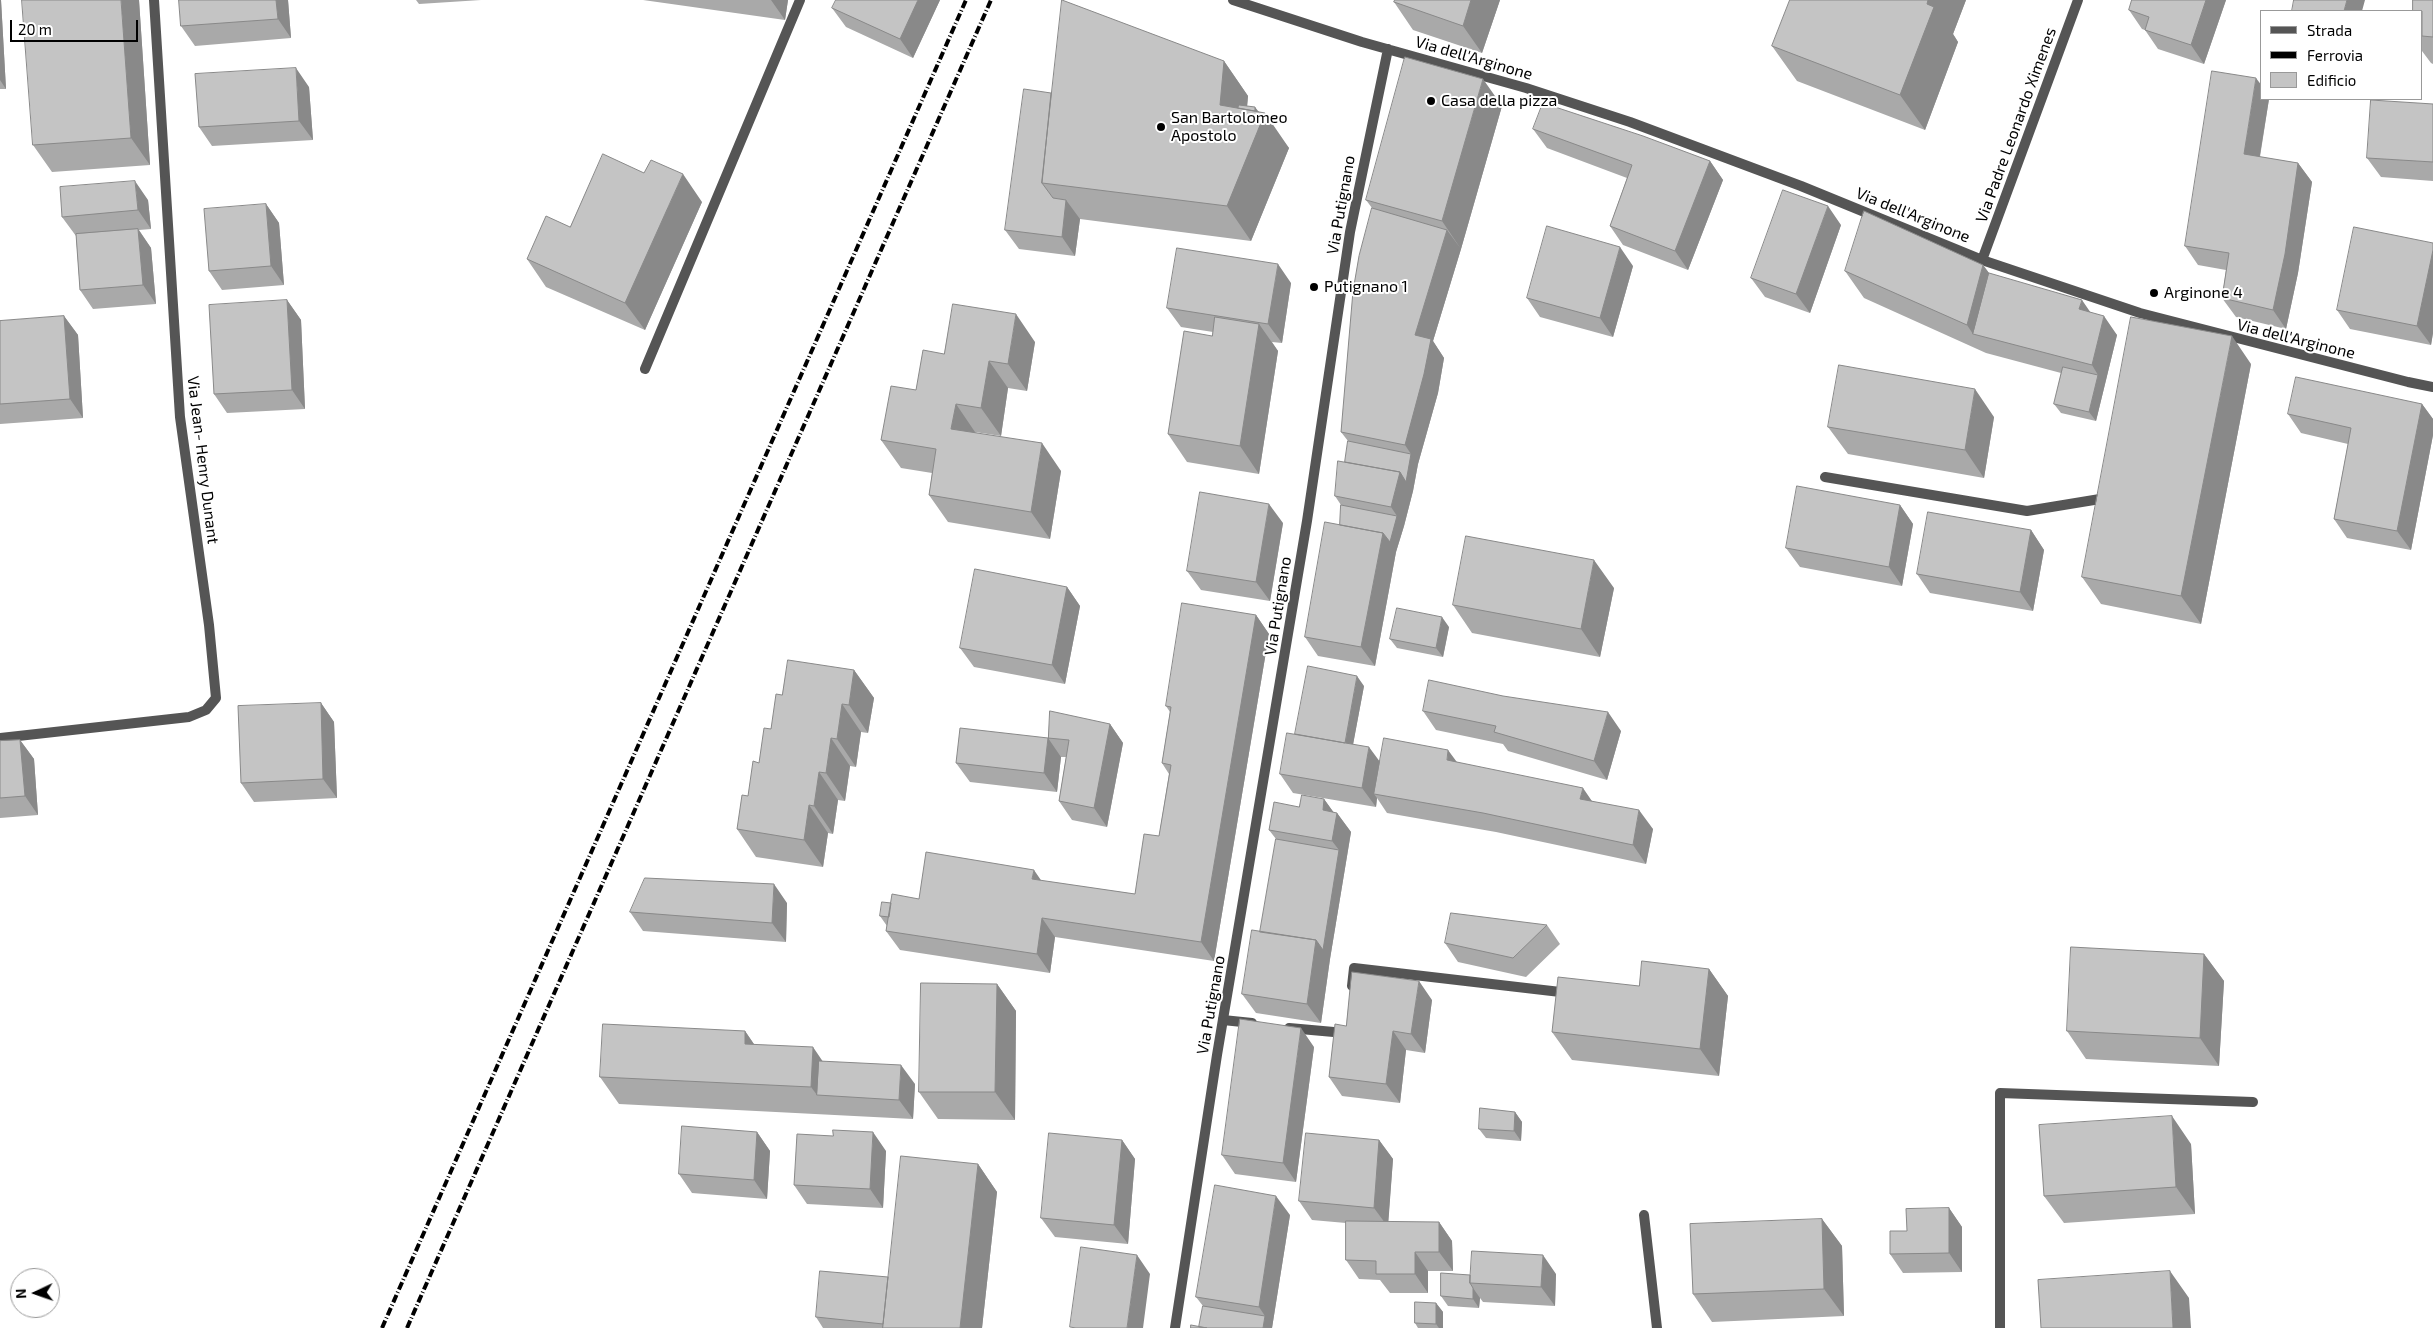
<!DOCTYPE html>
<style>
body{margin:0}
#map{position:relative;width:2433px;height:1328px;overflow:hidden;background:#fff;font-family:"Exo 2",sans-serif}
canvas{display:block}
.legend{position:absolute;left:2260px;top:10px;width:162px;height:90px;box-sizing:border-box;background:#fff;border:1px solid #999;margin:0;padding:6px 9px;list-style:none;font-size:15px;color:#000}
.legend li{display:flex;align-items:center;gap:10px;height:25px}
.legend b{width:25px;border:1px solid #999}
.north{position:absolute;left:10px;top:1268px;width:50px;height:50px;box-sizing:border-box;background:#fff;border:1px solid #999;border-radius:50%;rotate:267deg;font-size:14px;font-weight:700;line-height:20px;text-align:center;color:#000}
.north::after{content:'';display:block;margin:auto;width:18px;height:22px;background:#000;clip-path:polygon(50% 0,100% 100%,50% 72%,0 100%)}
.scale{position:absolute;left:10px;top:20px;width:128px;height:22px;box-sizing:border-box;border:2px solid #000;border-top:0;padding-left:6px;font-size:15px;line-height:18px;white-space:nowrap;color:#000;-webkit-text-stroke:4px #fff;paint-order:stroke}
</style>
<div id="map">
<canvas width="2433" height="1328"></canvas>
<ul class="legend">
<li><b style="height:6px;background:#555"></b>Strada</li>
<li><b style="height:6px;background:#000"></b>Ferrovia</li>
<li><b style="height:14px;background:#c4c4c4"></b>Edificio</li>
</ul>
<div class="north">N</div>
<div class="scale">20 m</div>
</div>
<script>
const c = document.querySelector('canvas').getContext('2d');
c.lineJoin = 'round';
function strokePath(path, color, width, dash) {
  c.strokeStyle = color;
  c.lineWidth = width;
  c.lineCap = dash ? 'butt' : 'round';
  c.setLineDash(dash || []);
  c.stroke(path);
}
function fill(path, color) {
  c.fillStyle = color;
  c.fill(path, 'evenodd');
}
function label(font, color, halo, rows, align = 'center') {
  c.font = font + ' "Exo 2",sans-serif';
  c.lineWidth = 4;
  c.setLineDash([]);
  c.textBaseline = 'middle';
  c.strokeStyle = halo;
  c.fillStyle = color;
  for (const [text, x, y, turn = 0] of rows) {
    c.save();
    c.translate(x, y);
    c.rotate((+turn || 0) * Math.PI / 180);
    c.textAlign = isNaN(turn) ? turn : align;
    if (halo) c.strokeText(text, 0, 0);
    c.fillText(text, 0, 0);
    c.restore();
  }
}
const lane = new Path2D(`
 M645,369l155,-369
 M1825,477l202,34 79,-13 1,-4
 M1352,986l2,-18 215,25
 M1223,1020l29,3
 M1289,1028l56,5
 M1644,1215l13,113`);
const street = new Path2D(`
 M1233,0l129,42 164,46 104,34 171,64 181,74 158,53 268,69 25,5
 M1982,260l96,-260
 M0,738l189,-21 17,-7 10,-12 -7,-73 -29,-208 -26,-417
 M1175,1328l42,-273 90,-534 43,-289 38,-183
 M2000,1328v-235l253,9`);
const rail = new Path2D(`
 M382,1328l584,-1328
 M407,1328l584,-1328`);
const wall = new Path2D(`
 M0,0h1l5,89h-6z
 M139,0l11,165 -98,7 -19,-27z
 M179,0h109l3,38 -96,8 -14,-20z
 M416,0h65l-62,4z
 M643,0h145l-3,20z
 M940,0l-27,58 -67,-31 -14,-19z
 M1395,0h105l-18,53 -69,-23 -19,-28z
 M1790,0h176l-13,34 5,8 -33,88 -128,-49 -25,-35z
 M2132,0h94l-22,64 -46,-15 -13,-19 -3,-1 -13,-19z
 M2433,0v64l-2,-1 -9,-12v-40z
 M1224,61l24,35 -1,10 12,6 30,36 -38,93 -171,-22 -5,37 -56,-7 -14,-19 46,-137z
 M309,87l4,53 -101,6 -13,-19z
 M2269,99l-9,58 38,6 14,19 -14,91 -12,56 -50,-12 -14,-19 4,-28 -28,-5 -13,-19z
 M2433,104v77l-52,-4 -14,-19z
 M1502,106l-41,143 -28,92 11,17 -6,35 -20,71 -5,27 -9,35 -8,26 -21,114 -57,-10 -13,-19 35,-112 1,-20 -6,-9 10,-34 3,-21 -7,-9 31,-224 -6,-8z
 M1533,129l177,32 13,19 -35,90 -65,-25 -13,-19 17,-48 -80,-30z
 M148,200l3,29 -12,1 12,18 5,56 -63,5 -13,-19 -4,-54 -14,-19z
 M702,202l-57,128 -99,-43 -19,-28 43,-32z
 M266,204l13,19 5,62 -62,5 -13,-19z
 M1841,225l-31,88 -45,-16 -14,-19z
 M2433,243v90l-2,12 -81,-16 -13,-19z
 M1983,265l6,8 101,39 27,23 -21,86 -35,-8 -7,-9 7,-31 -75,-20 -122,-55 -19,-27z
 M1633,266l-20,71 -73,-20 -13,-19z
 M1291,283l-9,60 -10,-1 6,9 -19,123 -72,-12 -19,-28 44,-98 1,-4 -32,-5 -14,-19z
 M287,300l14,20 4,89 -78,4 -13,-19z
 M64,316l14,19 5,83 -83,6v-103z
 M1035,342l-8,49 -19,-3 -7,48 -26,-4 86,39 -11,68 -102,-17 -19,-27 3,-22 -31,-5 -20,-28 35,-50 28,-36z
 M2251,364l-50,260 -100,-20 -19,-27z
 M2422,404l11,15v16l-22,115 -64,-12 -13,-19 14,-75 -47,-11 -13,-19z
 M1994,417l-10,61 -136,-24 -20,-27z
 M1900,505l13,19 -11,62 -102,-19 -14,-19z
 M1283,523l-13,78 -69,-11 -14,-19z
 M2031,530l13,20 -11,61 -103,-18 -13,-19z
 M1067,587l13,19 -15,78 -91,-17 -14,-19z
 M1614,588l-14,69 -128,-24 -19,-28z
 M1256,615l13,19 -55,327 -159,-24 -5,36 -150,-23 -14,-19 1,-5 -7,-10 11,-13 151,-22 93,13 24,-58 10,-62 -7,-11 8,-51 -4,-6z
 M1449,627l-6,30 -46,-9 -7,-9z
 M854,670l20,28 -6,35 -7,-1 -5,35 -6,-1 -5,35 -7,-1 -5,34 -5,-1 -5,34 -67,-10 -19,-28 45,-134z
 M1364,686l-11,58 27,18h77l135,39 61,28 -7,35 -150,-32 -109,-19 -10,-15 -1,9 -83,-14 -13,-19 15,-40z
 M321,703l13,19 3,76 -83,4 -13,-19z
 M1423,711l198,20 -14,49 -99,-29 -5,-7 -67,-14z
 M1110,724l13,19 -16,84 -35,-7 -13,-19 7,-44h-5l-4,35 -87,-10 -14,-19 92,-25z
 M20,740l14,19 4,56 -38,3v-77z
 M1324,799l10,14h3l14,19 -21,127 -9,64 -65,-10 -14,-19 18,-62 16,-93 -7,-9 30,-23z
 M787,903l-1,39 -143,-11 -13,-19z
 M1547,925l13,19 -34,33 -68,-15 -13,-19z
 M2204,954l20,27 -5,85 -133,-7 -19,-28z
 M1709,969l19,27 -9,80 -147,-16 -20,-28z
 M997,984l19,27 -1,109 -77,-1 -19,-27z
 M1432,1000l-7,53 -19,-3 -6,53 -58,-7 -13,-19 17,-51z
 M745,1031l9,13 161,40 -2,35 -294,-15 -19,-27z
 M1314,1047l-18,135 -61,-8 -13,-19z
 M1515,1112l7,10 -1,19 -35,-3 -7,-9z
 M757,1132l13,19 -3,48 -75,-6 -13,-19z
 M833,1136l53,15 -3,57 -76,-4 -13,-19z
 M1122,1140l13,19 -7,85 -73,-7 -14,-19z
 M1379,1140l14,19 -5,63h51l13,19 1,30h-25v22h-38l-10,-13 -21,-1 -13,-19v-37l-34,-3 -13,-19z
 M2191,1144l4,70 -131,9 -20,-27z
 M978,1164l19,28 -15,136h-159l-7,-11 72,-40z
 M1949,1208l13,19v45l-59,1 -13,-19 17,-23z
 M1290,1215l-18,113h-81l8,-1 4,-21 -7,-9z
 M1822,1219l20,27 2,70 -132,6 -19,-28z
 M1556,1274l-1,32 -72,-4 -3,-4 -1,10 -31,-2 -7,-10 29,-21z
 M1436,1303l7,9v16h-25l-3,-5z`);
const shadedWall = new Path2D(`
 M0,0h1l5,89 -6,-9z
 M121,0h18l11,165 -19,-27z
 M276,0h12l3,38 -13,-19z
 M771,0h17l-3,20z
 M918,0h22l-27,58 -13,-19z
 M1471,0h29l-18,53 -19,-27z
 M1928,0h38l-13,34 5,8 -33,88 -25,-35z
 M2206,0h20l-22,64 -13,-19z
 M2347,0h18l-3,11h-18z
 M1224,61l24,35 -3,35 -25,-26z
 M296,68l13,19 4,53 -14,-19z
 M2256,78l6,8v13h7l-12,74 -13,-19z
 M1483,79l19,27 -41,143 -19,-28z
 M1255,107l7,9 3,-3 24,35 -38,93 -24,-35 27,-74z
 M1710,161l13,19 -35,90 -13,-19z
 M2298,163l14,19 -14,91 -12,56 -13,-19z
 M683,174l19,28 -57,128 -20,-27z
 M135,181l13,19 3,29 -13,-19z
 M1066,200l14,19 -5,37 -13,-19z
 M266,204l13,19 5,62 -13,-19z
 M1828,206l13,19 -31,88 -14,-19z
 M138,229l13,19 5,56 -13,-19z
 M1447,230l14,19 -28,92 11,17 -6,35 -20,71 -5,27 -9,35 -8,26 -21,114 -14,-19 22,-114 14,-17 -6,-9 9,-35 11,-18 -6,-9 10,-110z
 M1620,247l13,19 -20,71 -13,-19z
 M2433,250v83l-2,12 -14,-19z
 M1278,264l13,19 -9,60 -14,-19z
 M1983,265l20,27 -30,42 -6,-9z
 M287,300l14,20 4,89 -13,-19z
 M2082,300l13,19 -16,-10z
 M1016,314l19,28 -8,49 -19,-27z
 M64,316l14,19 5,83 -13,-19z
 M2104,316l13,19 -21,86 -7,-9 9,-37 -6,-10z
 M1259,324l19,27 -19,123 -19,-28z
 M2232,336l19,28 -50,260 -20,-28z
 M989,361l19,27 -7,48 -20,-28z
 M1975,389l19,28 -10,61 -19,-28z
 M956,404l19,28 -5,24 -19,-27z
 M2422,404l11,15v16l-22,115 -14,-19z
 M1042,443l19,28 -11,68 -19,-27z
 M1269,504l14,19 -13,78 -14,-19z
 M1900,505l13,19 -11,62 -13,-19z
 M2031,530l13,20 -11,61 -13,-19z
 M1594,560l20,28 -14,69 -19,-28z
 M1067,587l13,19 -15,78 -13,-19z
 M1256,615l13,19 -55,327 -13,-19z
 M1442,617l7,10 -6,30 -7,-9z
 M854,670l20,28 -6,35 -19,-28z
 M1357,676l7,10 -14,75 -6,-10z
 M321,703l13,19 3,76 -14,-19z
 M842,704l19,28 -5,35 -19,-28z
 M1608,712l13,19 -14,49 -13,-19z
 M1110,724l13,19 -16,84 -13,-19z
 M831,738l19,28 -5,35 -19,-28z
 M1048,738l13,19 -4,35 -13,-19z
 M20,740l14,19 4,56 -13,-19z
 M1369,747l14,19 -9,28 3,4 -1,9 -14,-19z
 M1448,750l14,19 -15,-9z
 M819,772l19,28 -5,34 -19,-28z
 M1583,788l13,19 -16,-8z
 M1324,799l13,18v-4l14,19 -21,127 -9,64 -14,-19 9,-64 23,-90 -7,-9 -9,-31z
 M809,805l19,28 -5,34 -19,-27z
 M1639,810l14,19 -7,35 -13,-19z
 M1034,870l13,19 -15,-10z
 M774,884l13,19 -1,39 -14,-19z
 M1042,918l13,19 -5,36 -13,-19z
 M2204,954l20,27 -5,85 -19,-28z
 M1709,969l19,27 -9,80 -19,-27z
 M1419,981l13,19 -7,53 -14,-19z
 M997,984l19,27 -1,109 -20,-28z
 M1301,1028l13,19 -18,135 -13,-19z
 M745,1031l19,28 -19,-15z
 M1393,1031l13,19 -6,53 -14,-19z
 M813,1047l19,28 -15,20 -6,-8z
 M901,1065l14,19 -2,35 -14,-19z
 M1515,1112l7,10 -1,19 -7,-10z
 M2172,1116l19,28 4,70 -19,-27z
 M757,1132l13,19 -3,48 -13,-19z
 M873,1132l13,19 -3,57 -13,-19z
 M1122,1140l13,19 -7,85 -14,-19z
 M1379,1140l14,19 -5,68 -14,-19z
 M978,1164l19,28 -15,136h-22z
 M1276,1196l14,19 -18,113h-9l2,-12 -6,-9z
 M1949,1208l13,19v45l-13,-19z
 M1822,1219l20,27 2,70 -20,-27z
 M1439,1222l13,19 1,30 -14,-19z
 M1415,1252l13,19v22l-13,-19z
 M1137,1255l13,19 -7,54h-16z
 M1543,1255l13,19 -1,32 -14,-19z
 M2170,1271l19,27 2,30h-18z
 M1473,1288l7,10 -1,10 -6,-9z
 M1436,1303l7,9v16h-4l-3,-4z`);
const building = new Path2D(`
 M22,0h99l10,138 -98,7z
 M179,0h97l2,19 -97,7z
 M836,0h82l-18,39 -68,-31z
 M1062,0l162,61 -4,44 45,8 -38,93 -185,-23z
 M1395,0h76l-8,26 -69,-24z
 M1790,0h138l-1,4 7,3 -34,88 -128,-49z
 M2132,0h74l-15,45 -46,-15 4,-13 -20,-7z
 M2294,0h53l-3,11h-52z
 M2413,0h20v37l-11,-1v-25h-9z
 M1405,57l78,22 -41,142 -76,-21z
 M296,68l3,53 -100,6 -4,-53z
 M2212,71l44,7 -12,76 54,9 -13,91 -12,56 -51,-12 7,-45 -44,-7z
 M1024,89l27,4 -9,90 11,15 13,2 -4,37 -57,-7z
 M2371,100l62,4v58l-66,-4z
 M1543,103l100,33 67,25 -35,90 -65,-25 22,-61 -99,-36z
 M1239,105l16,2v4l-17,-3z
 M603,154l41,19 7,-13 32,14 -58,129 -98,-44 19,-43 24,11z
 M135,181l3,29 -76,7 -2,-30z
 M1783,190l45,16 -32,88 -45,-16z
 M266,204l5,62 -62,5 -5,-62z
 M1372,208l75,22 -32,105 16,4 -7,35 -19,71 -64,-13 12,-141 6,-35z
 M1864,211l119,54 -16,60 -122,-54z
 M1547,226l73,21 -20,71 -73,-20z
 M2354,227l79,16v7l-16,76 -80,-16z
 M138,229l5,56 -63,5 -4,-56z
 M1177,248l101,16 -10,60 -101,-16z
 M1989,273l93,27 -3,9 25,7 -12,49 -119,-31z
 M287,300l5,90 -78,4 -5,-89z
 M953,304l63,10 -8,50 -19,-3 -8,47 -25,-4 -5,25 91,14 -11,69 -102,-17 7,-46 -55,-9 10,-54 25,4 7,-40 21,4z
 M64,316l6,83 -70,5v-83z
 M1215,317l44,7 -19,122 -72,-12 16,-103 28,5z
 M2131,317l101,19 -51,260 -99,-19z
 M1839,365l136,24 -10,61 -137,-23z
 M2063,367l35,8 -9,37 -35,-8z
 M2296,377l126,27 -25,127 -63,-12 17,-91 -63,-14z
 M1348,441l63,13 -5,28 -6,-10 -55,-10z
 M1338,461l62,11 -9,35 -56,-11z
 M1797,486l103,19 -11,62 -103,-19z
 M1200,492l69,12 -13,78 -69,-11z
 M1341,505l56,11 -7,26 -7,-9 -43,-8z
 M1928,512l103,18 -11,62 -103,-18z
 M1325,522l58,11 -22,114 -56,-10z
 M1466,536l128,24 -13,69 -128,-24z
 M975,569l92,18 -15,78 -92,-17z
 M1182,603l74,12 -55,327 -159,-24 -5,36 -151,-23 6,-37 27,5 7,-47 108,18 -2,9 103,15 9,-60 15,2 12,-71 -9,-2 9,-56 -5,-1z
 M1397,608l45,9 -6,31 -46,-9z
 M788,660l66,10 -5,35 -7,-1 -5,35 -6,-1 -5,35 -7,-1 -5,34 -5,-1 -5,35 -67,-11 5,-34 6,1 5,-35 6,2 5,-35 7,1 5,-35 6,1z
 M1308,666l49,10 -12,67 -50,-9z
 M1429,680l74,16 105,16 -14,49 -100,-29 2,-6 -73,-15z
 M321,703l2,76 -82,4 -3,-77z
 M1050,711l60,13 -16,84 -35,-7 10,-61 -21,-2 -4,35 -88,-10 4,-35 88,10z
 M1287,733l82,14 -7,41 -82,-14z
 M1384,738l64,12 -1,10 136,28 -3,11 59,11 -6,35 -150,-32 -109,-19z
 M20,740l5,56 -25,2v-57z
 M1302,795l22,4 -1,11 14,3 -5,28 -63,-11 5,-28 25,5z
 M1276,839l63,11 -16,100 -7,-10 -56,-8z
 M645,878l129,6 -2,39 -142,-11z
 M882,902l9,1 -2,14 -9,-1z
 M1451,913l96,12 -34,33 -68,-15z
 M1252,930l64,10 -9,64 -65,-10z
 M2071,947l133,7 -4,84 -133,-7z
 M1642,961l67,8 -9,80 -148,-17 6,-55 81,9z
 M1352,972l67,9 -8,53 -18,-3 -7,53 -57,-7 6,-53 11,2z
 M921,983l76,1 -2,108h-76z
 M1240,1019l61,9 -18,135 -61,-8z
 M603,1024l142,7v13l68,3 -2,40 -211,-10z
 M819,1061l82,4 -2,35 -82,-5z
 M1480,1108l35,4 -1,19 -35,-2z
 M2172,1116l4,71 -132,9 -5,-71z
 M682,1126l75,6 -3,48 -75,-6z
 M833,1130l40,2 -3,57 -76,-4 3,-51 36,2z
 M1049,1133l73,7 -8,85 -73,-7z
 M1306,1133l73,7 -5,68 -75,-7z
 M901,1156l77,8 -18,164h-77z
 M1215,1185l61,11 -17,111 -63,-10z
 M1949,1208v45l-59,1v-23h17l-1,-22z
 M1822,1219l2,70 -131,5 -3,-70z
 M1346,1221l93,1v30h-24v22h-39v-13l-30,-1z
 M1081,1247l56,8 -10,73h-51l-6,-1z
 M1472,1251l71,4 -2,32 -71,-4z
 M820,1271l68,6 -5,47 -67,-7z
 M2170,1271l3,57h-132l-3,-48z
 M1441,1273l29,2v8l3,5v11l-32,-3z
 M1415,1302l21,1v21l-21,-1z
 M1203,1306l62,10 -2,12h-56l-8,-1z
 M1191,1325l16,3h-16z`);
const markers = [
 [1431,101,5,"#000"],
 [1161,127,5,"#000"],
 [1314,287,5,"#000"],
 [2154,293,5,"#000"]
];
const streetNames = [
 ["Via dell'Arginone",1474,58,16],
 ["Via Padre Leonardo Ximenes",2016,125,-70],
 ["Via Putignano",1341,205,-80],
 ["Via dell'Arginone",1913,215,22],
 ["Via dell'Arginone",2296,339,14],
 ["Via Jean- Henry Dunant",203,460,83],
 ["Via Putignano",1278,606,-81],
 ["Via Putignano",1211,1005,-80]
];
const poiNames = [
 ["Casa della pizza",1441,101],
 ["San Bartolomeo",1171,118],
 ["Apostolo",1171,136],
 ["Putignano 1",1324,287],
 ["Arginone 4",2164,293]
];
strokePath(lane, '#555', 10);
strokePath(street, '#555', 10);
strokePath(rail, '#000', 4, [8, 2.5, 1, 2.5]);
fill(wall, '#a9a9a9');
fill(shadedWall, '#898989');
fill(building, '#c4c4c4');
strokePath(building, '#898989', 1);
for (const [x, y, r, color] of markers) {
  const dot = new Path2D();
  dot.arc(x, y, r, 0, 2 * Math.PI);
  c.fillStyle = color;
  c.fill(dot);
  strokePath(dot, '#fff', 2);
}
label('16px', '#000', '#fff', streetNames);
label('16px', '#000', '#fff', poiNames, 'left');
</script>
